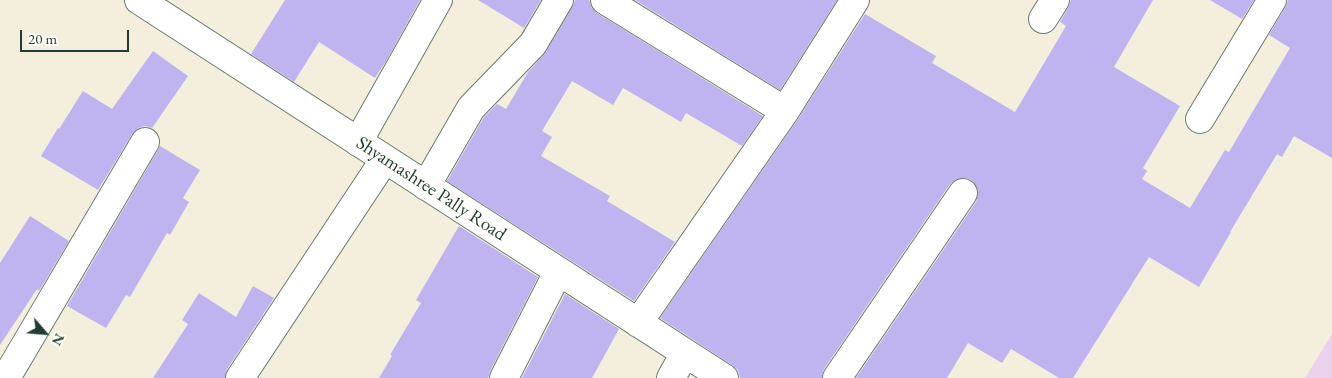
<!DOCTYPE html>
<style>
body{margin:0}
#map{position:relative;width:1332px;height:378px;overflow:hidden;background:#f3efdc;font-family:"EB Garamond",serif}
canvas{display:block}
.north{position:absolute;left:20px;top:308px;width:50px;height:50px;-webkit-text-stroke:4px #fdfcf7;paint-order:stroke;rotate:117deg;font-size:14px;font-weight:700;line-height:20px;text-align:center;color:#1f3d34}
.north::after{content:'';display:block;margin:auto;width:18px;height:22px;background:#1f3d34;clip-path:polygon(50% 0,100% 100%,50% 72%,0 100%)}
.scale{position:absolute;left:20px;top:30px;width:109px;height:22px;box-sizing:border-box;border:2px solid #1f3d34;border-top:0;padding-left:6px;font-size:15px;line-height:18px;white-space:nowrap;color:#1f3d34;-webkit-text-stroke:4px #fdfcf7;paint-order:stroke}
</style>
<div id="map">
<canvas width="1332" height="378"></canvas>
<div class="north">N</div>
<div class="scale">20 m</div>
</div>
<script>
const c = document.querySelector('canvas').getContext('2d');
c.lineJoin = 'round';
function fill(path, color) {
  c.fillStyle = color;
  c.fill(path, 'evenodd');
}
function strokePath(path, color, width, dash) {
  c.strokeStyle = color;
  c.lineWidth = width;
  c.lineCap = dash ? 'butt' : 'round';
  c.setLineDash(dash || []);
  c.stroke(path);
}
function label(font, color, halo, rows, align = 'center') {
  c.font = font + ' "EB Garamond",serif';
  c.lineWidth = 4;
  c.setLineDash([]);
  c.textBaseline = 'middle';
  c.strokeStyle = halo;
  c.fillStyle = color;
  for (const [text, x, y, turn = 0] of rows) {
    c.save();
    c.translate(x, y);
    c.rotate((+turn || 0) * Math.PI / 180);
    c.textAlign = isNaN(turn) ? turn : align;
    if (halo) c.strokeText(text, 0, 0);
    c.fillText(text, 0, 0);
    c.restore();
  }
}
const built = new Path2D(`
 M1332,334v44h-27z`);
const building = new Path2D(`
 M285,0h135l-34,61 -11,17 -56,-36 -25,40 -43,-28z
 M478,0h63l-17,28z
 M575,0h14l3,8 5,5 166,103 -21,30 -56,-33 -5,9 -58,-34 -10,17 -41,-24 -30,50 10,6 -11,19 69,40 -3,5 68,41 -41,59 -187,-120 37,-64 13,-13 9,5 22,-37 18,-20 26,-44z
 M635,0h202l-57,90z
 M1071,0h82l-39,67 66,39 -37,62 4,3 -5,8 48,29 35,-58 4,2 61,-104 -21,-13 16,-27 3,-8h44v158l-38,-22 -12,21 -5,-3 -47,78h1l-32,55 -50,-30 -76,121h-14l-48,-29 -9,14 -34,-20 -21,35h-91l120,-176 2,-7 -1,-8 -5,-7 -7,-2 -8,1 -7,5 -126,185 -2,9h-82l-2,-8 -6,-5 -72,-47 138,-199 67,-105 71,42 -4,7 83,49 51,-86 -6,-4 8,-14z
 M1210,0h44l-12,19z
 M153,51l35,25 -36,52 -7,-2 -7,2 -6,6 -34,56 -57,-34 17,-28 1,1 24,-38 29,18z
 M160,146l40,24 -17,28 6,4 -19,33 -3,-2 -37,64 -4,-2 -20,33 -39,-22 91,-156z
 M30,216l39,25 -30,50 -2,-2 -37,56v-82z
 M459,226l79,51 -48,94 -2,7h-109l13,-22 -2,-1 31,-52 -5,-3z
 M253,286l21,12 -47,71 -2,9h-72l35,-54 -6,-4 17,-27 37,24z
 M565,294l54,35 -27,49h-70z`);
const street = new Path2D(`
 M139,0l585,378
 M605,0l180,111
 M1043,19l12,-19
 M1200,119l72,-119
 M358,142l80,-142
 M426,186l45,-78 62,-64 26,-44
 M638,323l147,-212 70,-111
 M6,378l139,-236
 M240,378l145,-219
 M504,378l54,-106
 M671,378l14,-25
 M837,378l126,-185`);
const streetNames = [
 ["Shyamashree Pally Road",431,189,33]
];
fill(built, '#ebd1eb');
fill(building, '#c0b4f0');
strokePath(street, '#697b6f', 30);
strokePath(street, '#fff', 28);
label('19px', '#1f3d34', '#fdfcf7', streetNames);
</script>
